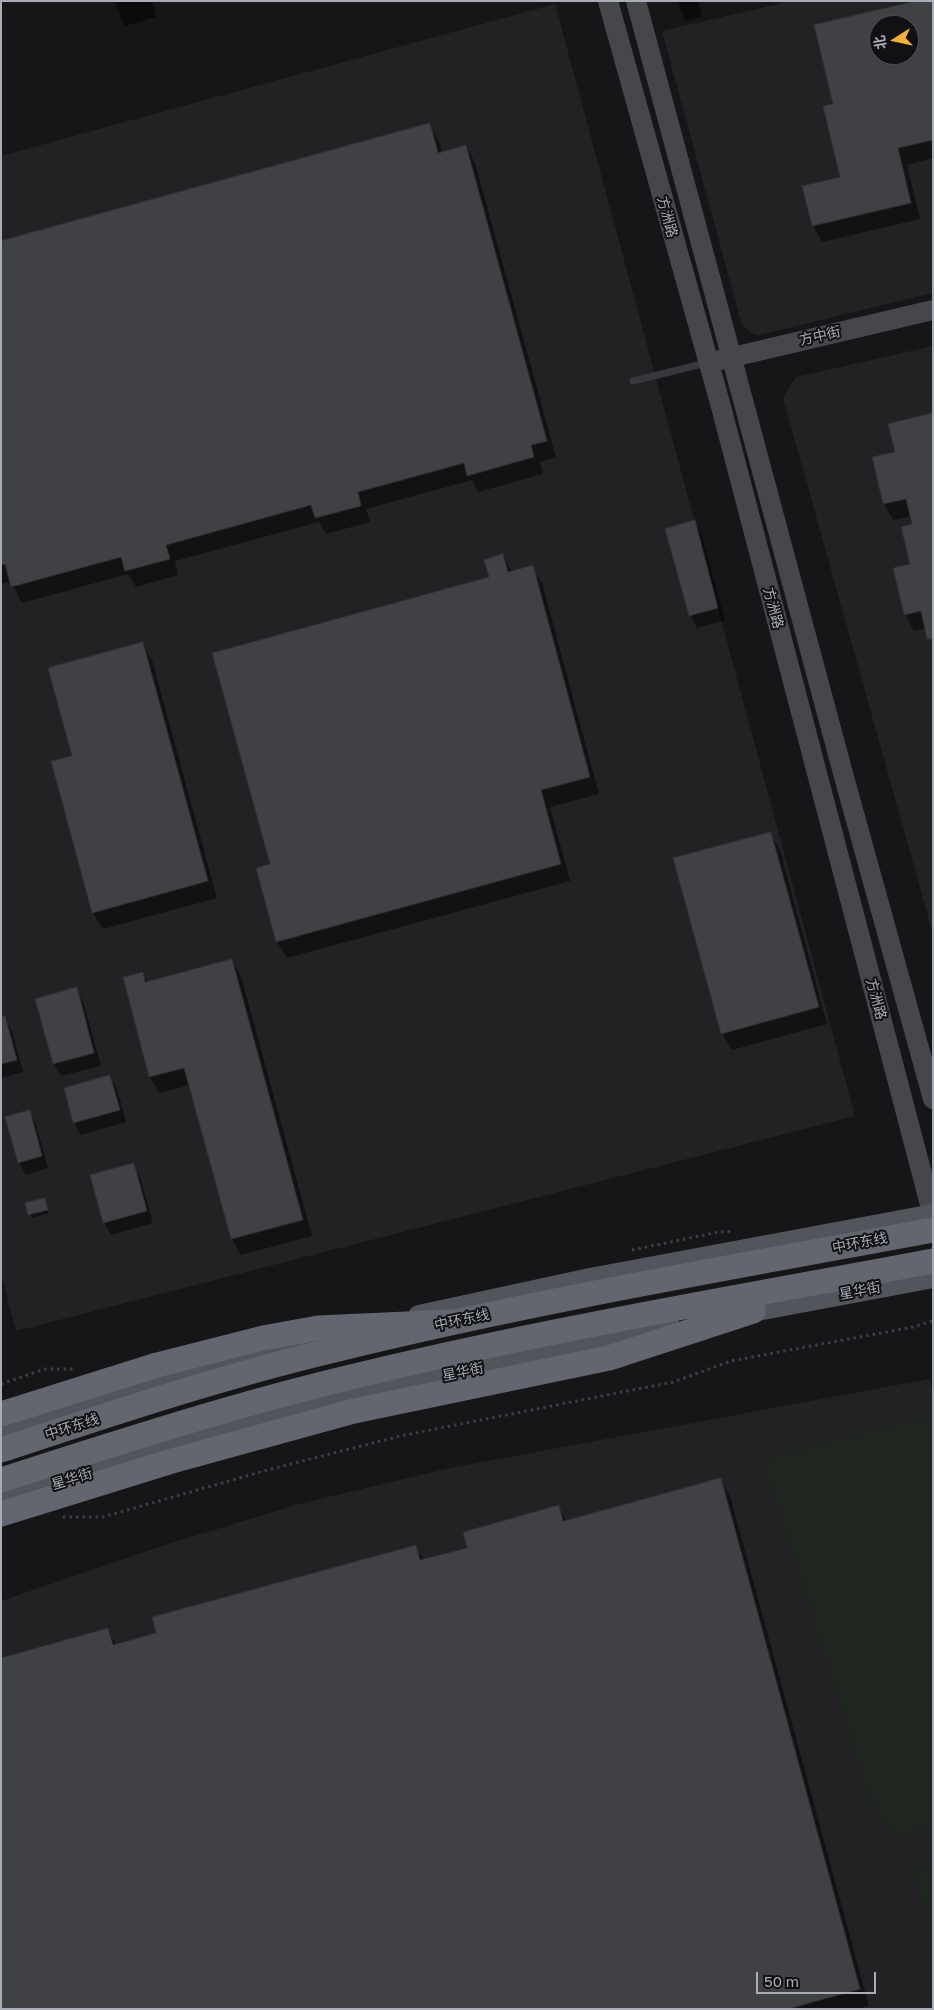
<!DOCTYPE html>
<meta charset="utf-8">
<style>
body{margin:0}
#map{position:relative;width:934px;height:2010px;overflow:hidden;background:#161618;font-family:"Golos Text","Noto Sans SC",sans-serif}
canvas{display:block}
.frame{position:absolute;inset:0;border:2px solid #a8adb8;pointer-events:none}
.north{position:absolute;left:869px;top:15px;width:50px;height:50px;box-sizing:border-box;background:#111113;border:1px solid #4d4f55;border-radius:50%;rotate:260deg;font-size:14px;font-weight:700;line-height:20px;text-align:center;color:#a8adb8}
.north::after{content:'';display:block;margin:auto;width:18px;height:22px;background:#f2b134;clip-path:polygon(50% 0,100% 100%,50% 72%,0 100%)}
.scale{position:absolute;left:756px;top:1972px;width:120px;height:22px;box-sizing:border-box;border:2px solid #a8adb8;border-top:0;padding-left:6px;font-size:15px;line-height:18px;white-space:nowrap;color:#a8adb8;-webkit-text-stroke:4px #111113;paint-order:stroke}
</style>
<div id="map">
<canvas width="934" height="2010"></canvas>
<div class="frame"></div>
<div class="north">北</div>
<div class="scale">50 m</div>
</div>
<script>
const c = document.querySelector('canvas').getContext('2d');
c.lineJoin = 'round';
function fill(path, color) {
  c.fillStyle = color;
  c.fill(path, 'evenodd');
}
function strokePath(path, color, width, dash) {
  c.strokeStyle = color;
  c.lineWidth = width;
  c.lineCap = dash ? 'butt' : 'round';
  c.setLineDash(dash || []);
  c.stroke(path);
}
function label(font, color, halo, rows, align = 'center') {
  c.font = font + ' "Golos Text","Noto Sans SC",sans-serif';
  c.lineWidth = 4;
  c.setLineDash([]);
  c.textBaseline = 'middle';
  c.strokeStyle = halo;
  c.fillStyle = color;
  for (const [text, x, y, turn = 0] of rows) {
    c.save();
    c.translate(x, y);
    c.rotate((+turn || 0) * Math.PI / 180);
    c.textAlign = isNaN(turn) ? turn : align;
    if (halo) c.strokeText(text, 0, 0);
    c.fillText(text, 0, 0);
    c.restore();
  }
}
const built = new Path2D(`
 M791,1h142v292l-174,42 -8,-2 -7,-6 -4,-9 -78,-287zM879,25h30v30h-30z
 M555,4l300,1112 -839,215 -15,-57v-1118z
 M933,346v588l-150,-536 13,-21z
 M929,1379l4,15v615h-932v-408l167,-57 131,-40 151,-36z`);
const green = new Path2D(`
 M933,1418v406l-38,14 -25,-40 -107,-338 118,-32z
 M933,1864v89l-18,-83z`);
const shadow = new Path2D(`
 M114,1h38l4,16 -31,9z
 M678,1h20l4,16 -17,4z
 M933,1v157l-26,7 13,54 -98,23 -9,-16 28,-48 -7,-73 -19,-79zM879,25h30v30h-30z
 M429,125l10,16 3,12 24,-7 9,17 81,294 -16,5 3,12 -65,18 -6,-12 -106,29 4,13 -44,12 -7,-12 -144,39 3,14 -42,12 -8,-13 -106,29 -11,-21 -10,2v-342z
 M933,415v227l-7,-14 -12,3 -9,-17 7,-49 2,-40 -3,-9 -18,4 -9,-16 -11,-46 24,-5z
 M694,522l7,12 24,86 -28,8 -7,-13z
 M503,556l9,16 20,-5 10,16 57,211 -49,13 20,74 -283,77 -10,-16 -5,-77 218,-287z
 M142,644l10,16 65,238 -114,31 -10,-16 -19,-157z
 M770,833l10,17 47,174 -95,26 -10,-17z
 M232,960l9,16 71,260 -71,19 -9,-16 -42,-154 -31,8 -9,-16 -26,-99 18,-5 6,10z
 M76,989l7,12 18,65 -40,10 -7,-12 -17,-64z
 M5,1019l7,12 11,41 -22,6v-58z
 M110,1076l7,13 9,33 -45,13 -7,-13z
 M29,1111l7,13 12,44 -22,7 -7,-13z
 M133,1164l7,13 13,46 -42,12 -7,-13z
 M44,1199l5,14 -17,5 -2,-4z
 M720,1480l10,16 139,510 -11,3h-857l107,-379 8,15 42,-11 257,-88 9,15 44,-12 90,-42 9,15z`);
const building = new Path2D(`
 M916,1h17v139l-35,8 13,55 -99,23 -10,-40 38,-9 -17,-71 10,-2 -19,-79zM879,25h30v30h-30z
 M430,123l8,30 28,-8 81,296 -16,4 3,12 -67,19 -3,-13 -106,29 3,14 -46,12 -4,-13 -145,40 4,14 -45,12 -4,-14 -110,30 -6,-23 -4,1v-324z
 M933,413v226h-6l-6,-28 -17,4 -11,-47 17,-4 -9,-37 11,-3 -6,-25 -23,5 -11,-47 23,-5 -7,-28z
 M695,520l23,88 -29,8 -24,-87z
 M503,554l5,18 25,-7 57,212 -49,13 20,74 -285,78 -20,-74 14,-4 -58,-211 277,-76 -5,-17z
 M143,642l65,239 -116,32 -41,-152 21,-5 -24,-88z
 M771,832l48,175 -98,27 -48,-176z
 M232,959l71,261 -72,19 -47,-171 -35,9 -26,-100 20,-5 2,10z
 M77,987l17,66 -41,11 -18,-65z
 M5,1016l12,44 -16,4v-47z
 M110,1075l10,35 -47,13 -9,-35z
 M30,1110l12,46 -24,7 -13,-46z
 M134,1163l13,48 -44,12 -13,-48z
 M45,1198l3,12 -20,5 -3,-12z
 M721,1478l139,511 -72,20h-787v-351l107,-30 5,17 43,-12 -4,-16 264,-72 4,15 47,-12 -4,-16 96,-27 4,16z`);
const path = new Path2D(`
 M632,1250l87,-18 15,-1
 M1,1384l44,-15h30
 M63,1517h40l161,-46 136,-35 273,-54 58,-21 182,-34 20,-6`);
const lane = new Path2D(`
 M633,381l73,-18`);
const secondary = new Path2D(`
 M608,1l112,402 213,813
 M636,1l208,776 89,322
 M720,360l213,-50`);
const primary = new Path2D(`
 M736,1314l197,-37
 M419,1316l171,-37 343,-64
 M1,1436l221,-75 100,-22
 M1,1501l237,-74 222,-54 210,-45`);
const highway = new Path2D(`
 M1,1450c112,-37 223,-74 337,-101 196,-48 396,-82 595,-119
 M1,1480c113,-36 226,-73 342,-101 194,-48 393,-81 590,-118
 M1,1514l171,-53 182,-50 255,-53 144,-47`);
const highwayBridge = new Path2D(`
 M1,1414l156,-49 106,-27 55,-10 133,-6`);
const streetNames = [
 ["方洲路",667,217,75],
 ["方中街",820,336,-13],
 ["方洲路",773,608,75],
 ["方洲路",876,999,75],
 ["中环东线",860,1243,-11],
 ["星华街",860,1291,-11],
 ["中环东线",462,1320,-12],
 ["星华街",463,1372,-12],
 ["中环东线",72,1427,-18],
 ["星华街",72,1479,-17]
];
fill(built, '#222225');
fill(green, '#1e261f');
fill(shadow, '#0007');
fill(building, '#404145');
strokePath(building, '#303034', 1);
strokePath(path, '#3d3f44', 3, [2.5, 4]);
strokePath(lane, '#37383d', 7);
strokePath(secondary, '#45474d', 20);
strokePath(primary, '#53555c', 22);
strokePath(highway, '#63666e', 25);
strokePath(highwayBridge, '#63666e', 25);
label('14px', '#a8adb8', '#111113', streetNames);
</script>
